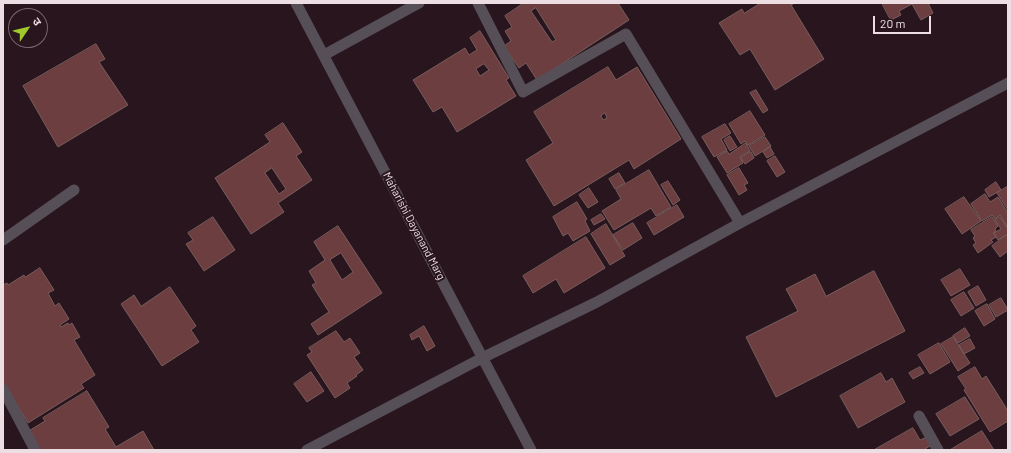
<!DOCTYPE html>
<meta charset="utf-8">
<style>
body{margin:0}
#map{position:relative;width:1011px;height:453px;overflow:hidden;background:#28151d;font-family:Barlow,"Noto Sans Devanagari",sans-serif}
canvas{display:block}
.frame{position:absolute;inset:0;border:4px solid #eddee4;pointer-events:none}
.north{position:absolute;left:8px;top:8px;width:40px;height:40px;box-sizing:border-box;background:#28151d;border:1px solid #77656d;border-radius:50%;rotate:55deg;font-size:11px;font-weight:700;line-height:16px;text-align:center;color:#eddee4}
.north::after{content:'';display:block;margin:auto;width:14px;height:18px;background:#a0c92b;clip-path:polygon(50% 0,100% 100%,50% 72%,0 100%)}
.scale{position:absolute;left:873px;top:16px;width:58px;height:18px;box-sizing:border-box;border:2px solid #eddee4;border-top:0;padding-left:5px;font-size:12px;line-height:14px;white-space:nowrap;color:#eddee4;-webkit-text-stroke:3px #28151d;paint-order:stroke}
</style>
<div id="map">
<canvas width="1011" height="453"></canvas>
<div class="frame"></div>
<div class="north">उ</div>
<div class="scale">20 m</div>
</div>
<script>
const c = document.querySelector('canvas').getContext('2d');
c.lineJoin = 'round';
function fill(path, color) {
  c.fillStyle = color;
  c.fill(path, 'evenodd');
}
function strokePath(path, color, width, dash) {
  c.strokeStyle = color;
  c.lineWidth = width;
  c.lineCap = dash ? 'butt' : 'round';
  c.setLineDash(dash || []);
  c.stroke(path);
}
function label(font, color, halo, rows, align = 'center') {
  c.font = font + ' Barlow,sans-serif';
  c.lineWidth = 4;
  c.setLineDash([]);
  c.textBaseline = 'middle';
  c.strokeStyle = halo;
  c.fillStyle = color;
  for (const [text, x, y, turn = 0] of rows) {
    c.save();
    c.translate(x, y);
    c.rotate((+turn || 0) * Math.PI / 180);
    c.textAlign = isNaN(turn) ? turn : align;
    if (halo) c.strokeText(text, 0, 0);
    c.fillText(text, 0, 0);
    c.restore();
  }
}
const building = new Path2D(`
 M524,3h94l11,17 -92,60 -11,-17 -7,5 -15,-22 7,-5 -6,-10 7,-4 -7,-11zM536,8l20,32 -4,2 -21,-31z
 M761,3h34l-4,2 33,54 -49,31 -25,-41 -10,6 -21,-32 23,-14 2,4z
 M882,3h46l5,10 -12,7 -9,-16 -13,7 2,4 -10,5z
 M480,31l29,47 -3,2 10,16 -59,36 -15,-25 -9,5 -20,-32 52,-32 4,7 8,-5 -7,-12zM484,64l5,6 -9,6 -4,-7z
 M96,44l9,15 -6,3 29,43 -70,42 -35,-61z
 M608,67l8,13 21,-13 44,72 -47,30 -5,-9 -75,46 -28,-46 27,-17 -19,-31zM605,113l2,5 -4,2 -2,-4z
 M756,90l12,20 -5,3 -13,-20z
 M750,111l15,24 -17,10 -3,-4 -4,3 -12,-20z
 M283,123l19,29 -6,4 16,24 -34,23 6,9 -33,22 -36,-56 55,-36 -5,-7zM272,168l14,21 -7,5 -14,-21z
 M725,124l6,9 -10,6 6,11 -13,7 -12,-20z
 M730,136l7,11 -7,4 -6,-11z
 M765,137l6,9 -16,10 -6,-10z
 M746,143l4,8 -10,6 3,6 -16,10 -10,-16 10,-6 2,3z
 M770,147l4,7 -7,4 -4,-6z
 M751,152l3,6 -9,6 -4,-6z
 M775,156l10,16 -8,5 -10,-16z
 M739,168l9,15 -4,2 3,5 -8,5 -12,-20z
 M649,170l22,37 -15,9 -5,-8 -37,22 -12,-19 19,-12 -5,-9z
 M619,173l6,10 -10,6 -6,-10z
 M668,181l12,19 -7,5 -12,-20z
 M996,182l5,8 -12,7 -4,-7z
 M1007,187l1,2v21l-11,-17z
 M589,188l9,14 -10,6 -9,-13z
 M985,194l5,8 8,-5 10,16v15l-8,-13 -5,4 -3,-4 -10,6 -11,-17z
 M964,197l17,24 -19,13 -17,-25z
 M577,202l10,17 -2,2 5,10 -17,10 -5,-8 -5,3 -10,-19z
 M677,205l7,12 -30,18 -7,-12z
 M601,214l4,5 -11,6 -3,-5z
 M213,217l22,33 -31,21 -18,-27 7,-4 -5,-7z
 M992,217l6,9 -3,3 1,2 -3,2 3,4 -5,3 2,2 -15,11 -5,-8 3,-2 -3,-5 2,-2 -4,-6z
 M1000,217l8,12v5l-10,6 -4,-7 7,-4 -6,-9z
 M633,223l9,15 -19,12 -10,-15z
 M606,224l19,32 -15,9 -19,-31z
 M338,226l44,67 -64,42 -7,-11 18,-12 -17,-27 4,-2 -7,-12 16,-11 -11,-18zM341,253l12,19 -11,8 -12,-20z
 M1008,234v17l-8,6 -8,-11z
 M586,237l19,31 -41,25 -8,-14 -23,14 -10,-17z
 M40,268l14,22 -6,3 7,13 4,-3 10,16 -9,6 1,2 7,-4 1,2 3,-2 8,14 -6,3 21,35 -14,9 3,4 -56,35 -25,-41v-97l4,-2 1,2 16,-10 1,2z
 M960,269l10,16 -19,11 -10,-16z
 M874,271l31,60 -129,66 -30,-60 52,-26 -12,-22 29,-15 11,22z
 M978,286l8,14 -10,6 -8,-14z
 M170,287l26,39 -5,4 8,12 -37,24 -41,-62 13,-9 7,11z
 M964,292l10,16 -13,8 -10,-16z
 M1001,298l7,12 -12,7 -7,-12z
 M987,304l8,15 -11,7 -9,-15z
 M424,326l11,20 -8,5 -8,-15 -7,4 -2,-5z
 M965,328l5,8 -12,7 -5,-7z
 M336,331l8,11 6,-4 10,15 -6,4 9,13 -7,5 1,1 -10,7 3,5 -15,10 -28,-43 5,-3 -3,-4z
 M953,337l17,26 -12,8 -17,-27z
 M970,339l5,9 -11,6 -5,-9z
 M939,343l11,19 -20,12 -12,-19z
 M920,367l4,6 -11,6 -4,-6z
 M975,367l7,12 4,-3 22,35v10l-18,11 -26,-42 2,-1 -8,-12z
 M311,372l13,19 -17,11 -13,-18z
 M881,373l5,9 6,-4 13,24 -47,26 -18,-32z
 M87,391l22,36 -4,2 11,18 27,-16 11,19h-115l-12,-18 18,-11 -2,-3z
 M965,397l14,22 -29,17 -14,-22z
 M913,428l7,12 7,-3 5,8 -9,5h-49z
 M982,431l12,19h-44z`);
const minor = new Path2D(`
 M478,3l45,89 103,-58 114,189
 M324,55l95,-52
 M3,240l71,-50
 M3,389l32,61
 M919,416l19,34`);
const tertiary = new Path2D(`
 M296,3l235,447
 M307,450l175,-92 115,-56 143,-79 268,-140`);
const streetNames = [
 ["Maharishi Dayanand Marg",414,226,62]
];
fill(building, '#6d3e40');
strokePath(building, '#785d5d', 1);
strokePath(minor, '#574f57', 11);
strokePath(tertiary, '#574f57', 11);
label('11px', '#eddee4', '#28151d', streetNames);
</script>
